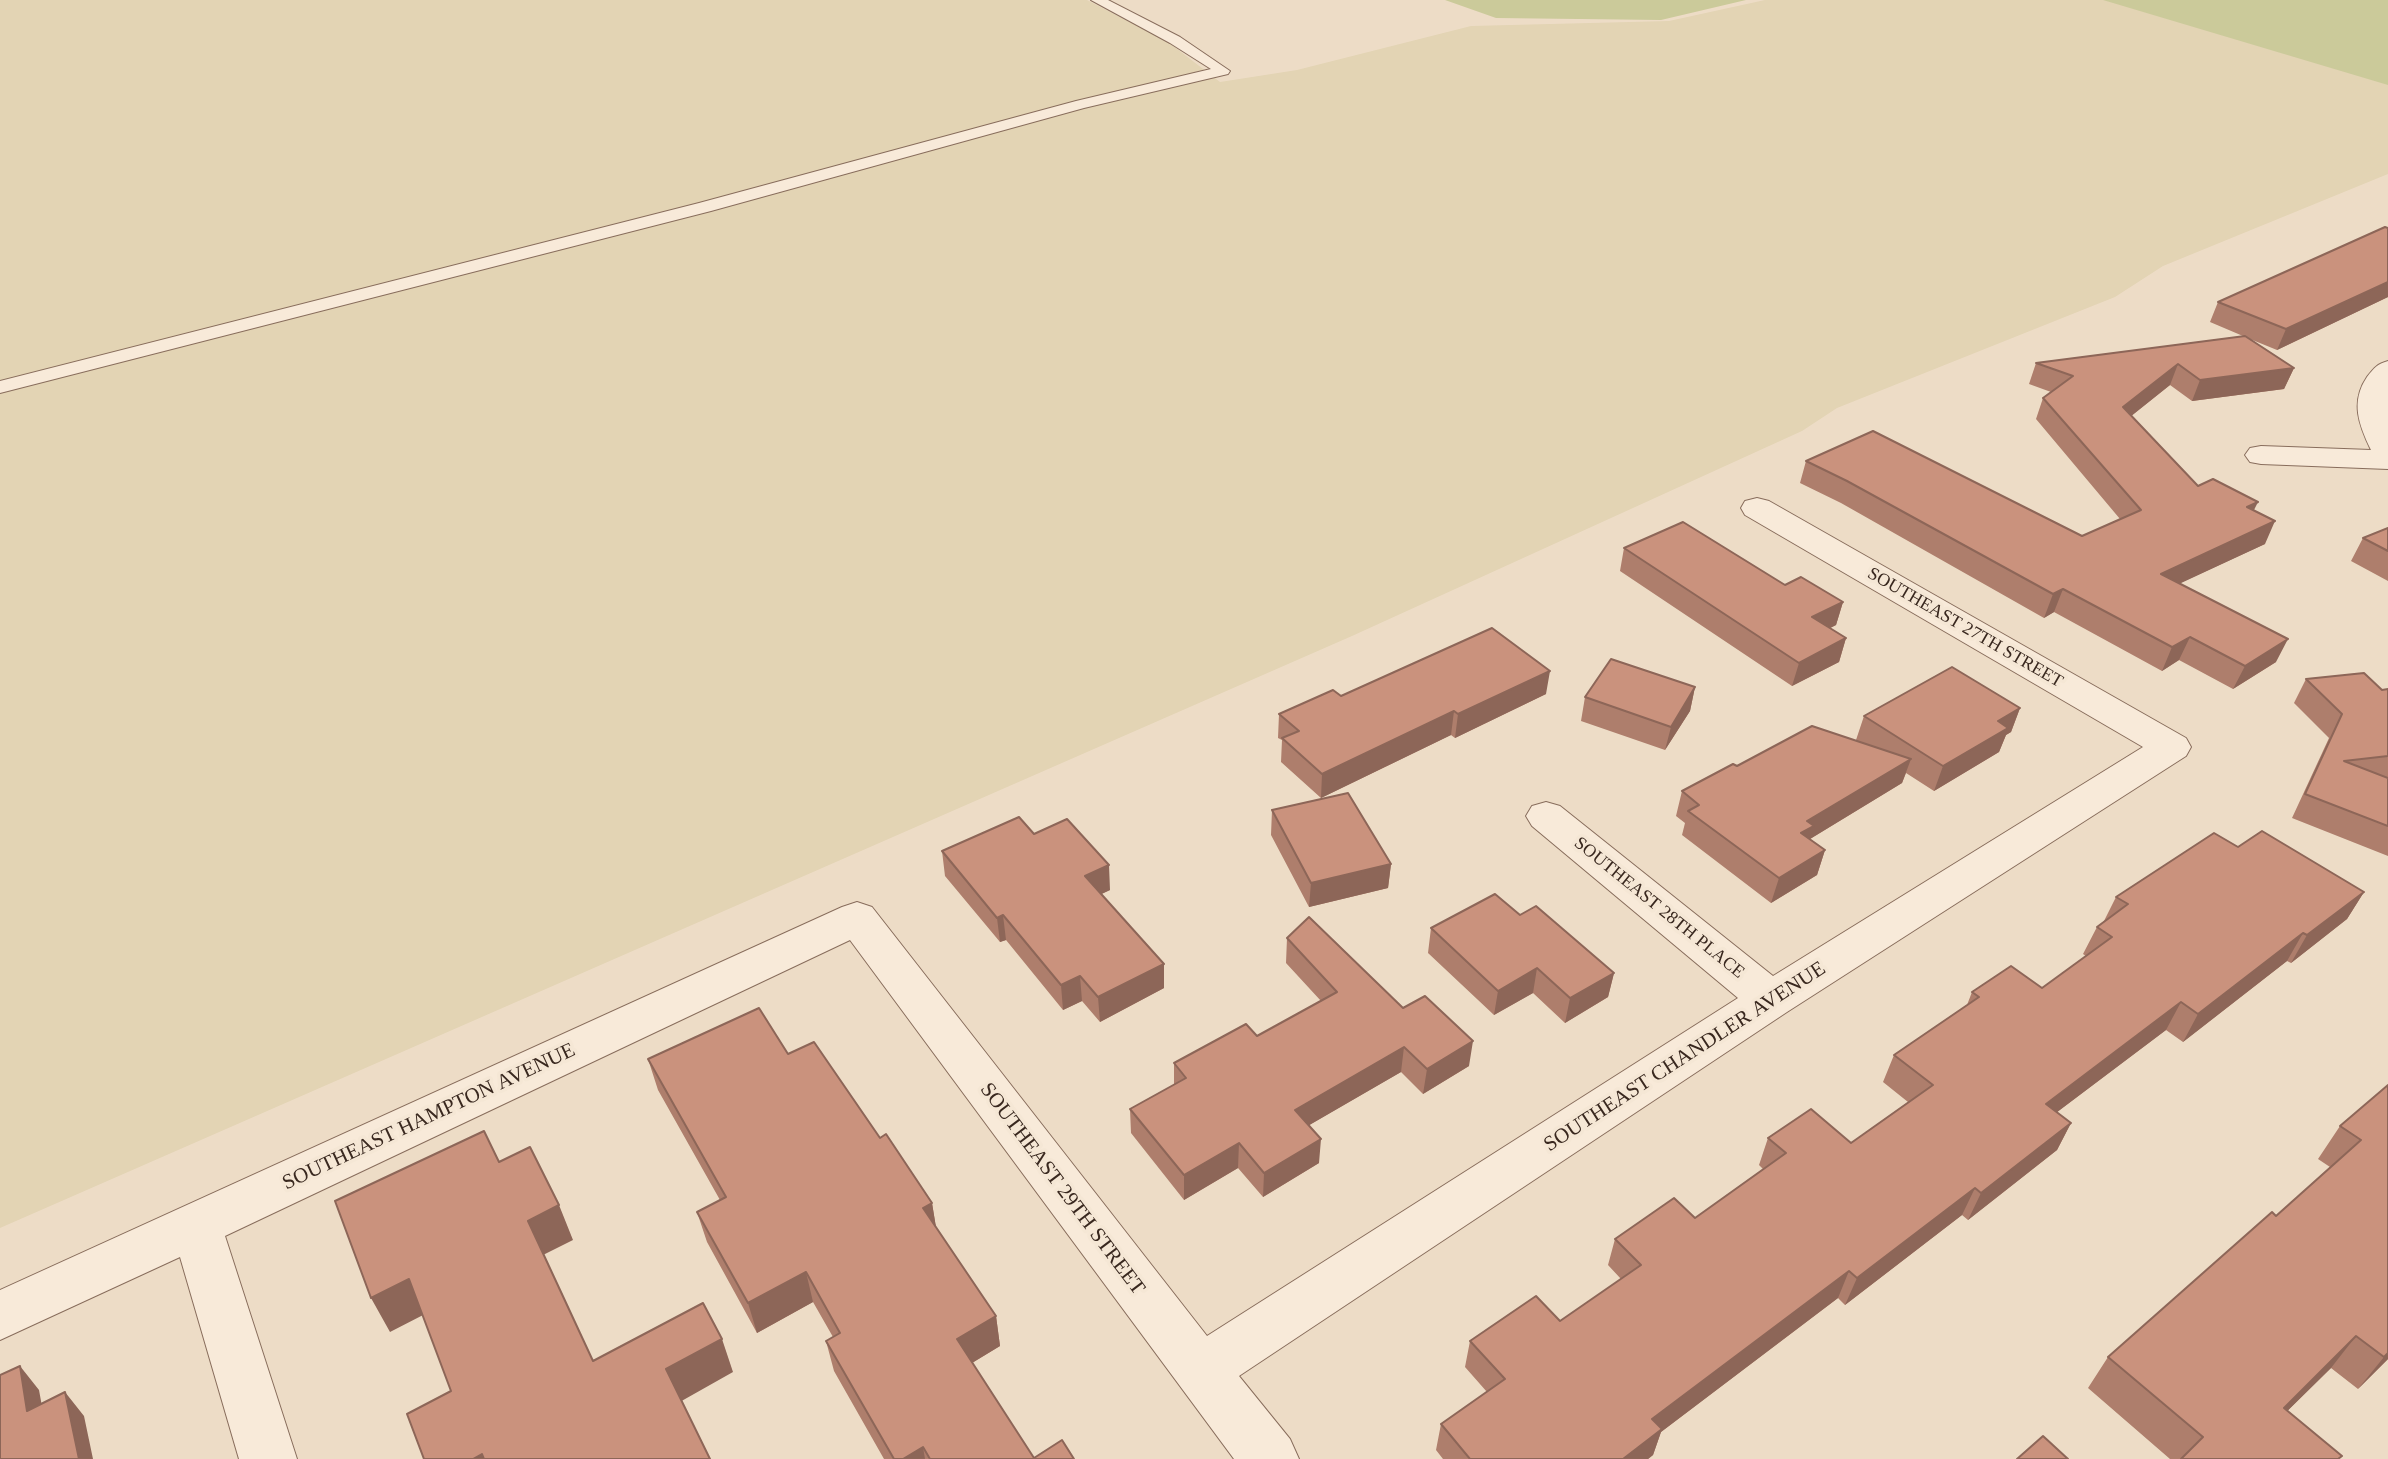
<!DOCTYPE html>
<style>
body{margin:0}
canvas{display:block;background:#eddcc6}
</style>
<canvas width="2388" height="1459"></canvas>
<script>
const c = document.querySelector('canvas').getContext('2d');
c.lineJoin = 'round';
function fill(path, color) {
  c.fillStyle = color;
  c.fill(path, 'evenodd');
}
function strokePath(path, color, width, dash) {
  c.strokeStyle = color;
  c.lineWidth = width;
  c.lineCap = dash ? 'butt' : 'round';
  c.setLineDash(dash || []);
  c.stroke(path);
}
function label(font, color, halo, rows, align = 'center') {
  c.font = font + ' "Times New Roman",serif';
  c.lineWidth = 7;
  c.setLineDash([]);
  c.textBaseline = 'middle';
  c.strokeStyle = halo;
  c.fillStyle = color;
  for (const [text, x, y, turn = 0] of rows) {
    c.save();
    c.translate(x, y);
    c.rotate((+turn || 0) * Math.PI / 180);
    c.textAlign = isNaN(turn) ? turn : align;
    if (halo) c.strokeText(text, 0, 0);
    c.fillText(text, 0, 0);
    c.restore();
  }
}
const farmland = new Path2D(`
 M0,0h1087l81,42 52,40 77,-12 174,-44 198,-5 96,-21h623v174l-225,92 -48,31 -278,111 -35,23 -450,205 -1352,592z`);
const green = new Path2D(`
 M1445,0h301l-85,20 -165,-2z
 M2103,0h285v85z`);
const service = new Path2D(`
 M1091,0h17l72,37 50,34 -2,3 -144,34 -373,103 -711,182v-12l699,-178 377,-102 135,-32 -41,-26z`);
const minor = new Path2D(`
 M2388,361v108l-127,-5 -11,-2 -5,-7 5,-7 11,-2 110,4c-12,-25 -21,-48 -4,-73 7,-9 10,-13 21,-16z
 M1757,498l12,3 417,237 5,9 -5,9 -399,256 -548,364 51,63 9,20h-65l-384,-519 -625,296 72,223h-58l-59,-202 -180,83v-50l842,-383 15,-5 15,5 335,429 531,-338 -206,-172 -6,-10 6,-10 14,-4 14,4 213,170 370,-229 -398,-232 -4,-7 4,-7z`);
const wall = new Path2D(`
 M2388,228v69l-111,53 -27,-11 44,29 -10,21 -92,12 -22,-16 -39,31 67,70 56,24 11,34 -85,39 96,79 -43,27 -54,-29 -17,11 -108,-59 -10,6 -203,-115 -41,-20 6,-22 276,75 38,-17 -84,-100 7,-21 8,-6 -22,-8 7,-21 207,-27 -33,-14 8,-20z
 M2388,528v53l-37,-20 12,-23z
 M1624,548l161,37 58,17 -7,23 -6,3 16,10 -7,24 -47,24 -172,-115z
 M2306,679l76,11 6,-1v167l-96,-38 37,-80 -35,-35z
 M1695,687l-5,24 -25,39 -84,-29 4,-24z
 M1546,694l-91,44 -4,-3 -130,63 -40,-36 1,-22 -4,-2 1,-24 62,-18z
 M2020,708l-9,24 -5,3 -7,17 -65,39 -28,-18 -4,10 -92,56 15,11 -8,25 -46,28 -89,-68 3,-12 -9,-7 6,-25 55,-25 122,-24 -3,-2 8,-24z
 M1272,810l119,54 -3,24 -79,19 -38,-72z
 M2238,847l126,45 -17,27 -56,44 -4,-2 -104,81 -17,-12 -109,82 14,11 -14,27 -89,70 -6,-5 -117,90 -7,-7 -177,134 -8,23 -5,4h-205l-7,-9 5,-26 46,-32 -22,-25 5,-26 90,-20 61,-42 -13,-14 7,-26 80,-21 68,-49 -4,-4 9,-27 83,5 57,-41 -25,-20 11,-27 73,-50 5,-13 70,-4 44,-32 -3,-2 14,-27 7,-6 12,-24z
 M942,851l168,39 -9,4 63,70v24l-64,34 -18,-21 -19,9 -57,-70 -6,2 -55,-66z
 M1520,915l94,58 -6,24 -43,26 -32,-30 -39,22 -66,-62 3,-25z
 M1287,938l116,70 66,58 -46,28 -22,-22 -92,53 10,38 -56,34 -25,-29 -54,32 -53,-67 -1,-24 44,-24v-22l83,-27 64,-35 -35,-38z
 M788,1054l92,84 52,65 4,25 60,88 4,30 -28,17 62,95 40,1h-190l-50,-88 -8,-30 7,-4 -20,-35 -56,31 -50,-91 -10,-30 23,-12 -62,-110 -10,-31z
 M2388,1085v274l-30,30 -27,-21 -44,43 52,48h-169l-82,-71 20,-31 168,-141 54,-49 -12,-8 22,-33z`);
const shadedWall = new Path2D(`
 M2388,282v15l-111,53 9,-21z
 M2178,364l-8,21 -55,44 8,-22z
 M2294,368l-10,21 -92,12 8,-21z
 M2258,502l-11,22v-17z
 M2275,521l-10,23 -114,53 10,-23z
 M2063,589l-9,23 -10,6 9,-24z
 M1843,602l-7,23 -31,16 7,-24z
 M2190,637l-11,23 -17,11 10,-24z
 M1846,638l-7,24 -47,24 7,-23z
 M2288,639l-12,23 -43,27 12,-23z
 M1550,671l-4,23 -91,44 3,-24z
 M1695,687l-5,24 -25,39 6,-23z
 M2020,708l-9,24 -5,3 -7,17 -65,39 9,-25 55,-45z
 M1454,711l-3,24 -130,63 1,-24z
 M1911,759l-9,24 -92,56 -9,-6 6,-12z
 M1825,850l-8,25 -46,28 8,-25z
 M1391,864l-3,24 -79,19 2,-24z
 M1109,865l1,25 -23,11 -2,-25z
 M2364,892l-17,27 -56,44 16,-28z
 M1003,915l3,25 -6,2 -3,-24z
 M2303,933l-16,28 -104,81 15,-28z
 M1164,964v24l-64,34 -2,-25z
 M1537,968l-4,25 -39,22 4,-24z
 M1614,973l-6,24 -43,26 5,-25z
 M1080,976l2,25 -19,9 -2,-25z
 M2181,1002l-15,28 -134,101 14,-27z
 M1473,1041l-4,25 -46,28 4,-25z
 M1404,1047l-3,25 -107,62 1,-24z
 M2071,1123l-14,27 -89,70 13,-27z
 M1321,1139l-2,24 -56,34 1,-24z
 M1239,1143l-1,25 -54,32v-25z
 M1975,1188l-13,27 -117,90 12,-27z
 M932,1203l5,30 -14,-25z
 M559,1205l14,35 -30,15 -15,-34z
 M1849,1271l-11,27 -177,134 -8,23 -5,4h-25l29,-40z
 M806,1272l7,30 -56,31 -9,-30z
 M409,1279l18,34 -37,19 -19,-34z
 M996,1316l4,30 -38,23 -5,-30z
 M2356,1336l-25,32 -72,71 25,-31z
 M722,1339l11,33 -55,31 -12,-34z
 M2388,1353v6l-30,30 26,-32z
 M20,1366l19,24 8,44 -20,-23z
 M65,1392l19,24 9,43h-14z
 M923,1447l2,12h-22z
 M482,1454l3,5h-12z`);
const building = new Path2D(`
 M2385,227l3,1v54l-102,47 -68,-27z
 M2245,336l49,32 -94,12 -22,-16 -55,43 75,79 15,-7 45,23 -11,5 28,14 -114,53 127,65 -43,27 -55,-29 -18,10 -109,-58 -10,5 -206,-113 -41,-20 67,-30 209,105 59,-26 -98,-112 30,-22 -37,-13z
 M1683,522l102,63 16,-8 42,25 -31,15 34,21 -47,25 -175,-115z
 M2388,528v23l-25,-13z
 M1492,628l58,43 -92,43 -4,-3 -132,63 -40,-36 17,-7 -20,-17 54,-24 8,6z
 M1611,659l84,28 -24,40 -86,-30z
 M1952,667l68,41 -22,13 10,7 -65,38 -79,-50z
 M2364,673l18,17 6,-1v67l-44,5 44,17v48l-83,-32 37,-80 -36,-35z
 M1812,726l99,33 -104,62 7,5 -13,7 24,17 -46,28 -91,-67 11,-6 -17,-14 51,-27 4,2z
 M1348,793l43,71 -80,19 -39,-73z
 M1019,817l15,17 33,-15 42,46 -24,11 79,88 -66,33 -18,-21 -19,9 -58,-70 -6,3 -55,-67z
 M2262,831l102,61 -57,43 -4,-2 -105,81 -17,-12 -135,102 25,19 -90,70 -6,-5 -118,90 -8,-7 -197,148 10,10 -39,30h-153l-29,-35 64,-45 -35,-38 66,-45 24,25 81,-56 -26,-26 59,-41 21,20 91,-65 -18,-15 43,-29 40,34 82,-58 -39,-30 85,-58 -7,-5 39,-26 31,22 70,-51 -15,-10 31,-23 -12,-7 98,-64 24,14z
 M1495,894l25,21 16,-9 78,67 -44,25 -33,-30 -39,23 -67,-63z
 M1309,917l94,91 22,-12 48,45 -46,28 -23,-22 -109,63 26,29 -57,34 -25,-30 -55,32 -54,-66 56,-31 -12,-15 72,-39 11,12 80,-44 -50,-54z
 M759,1008l29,46 26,-12 66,96 6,-4 46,69 -9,5 73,108 -39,23 77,119 28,-18 12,19h-144l-7,-12 -20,12h-9l-68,-118 14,-8 -34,-61 -58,31 -51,-91 29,-15 -78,-138z
 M2388,1085v268l-4,4 -28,-21 -72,72 58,48 -4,3h-157l22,-22 -95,-80 164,-145 4,4 85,-76 -21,-14z
 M484,1131l15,31 31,-15 29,58 -31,16 65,140 110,-58 19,36 -56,30 44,90h-226l-2,-5 -9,5h-49l-17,-45 44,-23 -42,-112 -38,19 -36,-97z
 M20,1366l7,45 38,-19 14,67h-79v-84z
 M2043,1436l25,23h-51z`);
const streetNames = [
 ["SOUTHEAST 27TH STREET",1965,628,30],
 ["SOUTHEAST 28TH PLACE",1659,908,39]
];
const nearStreetnames = [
 ["SOUTHEAST CHANDLER AVENUE",1685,1057,-33],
 ["SOUTHEAST HAMPTON AVENUE",429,1117,-25],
 ["SOUTHEAST 29TH STREET",1062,1189,53]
];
fill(farmland, '#e3d4b4');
fill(green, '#cbca9a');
strokePath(service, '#886d5c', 2);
strokePath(minor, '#886d5c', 2);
fill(service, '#f8ead9');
fill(minor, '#f8ead9');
fill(wall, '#ae7e6c');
fill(shadedWall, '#8d6658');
fill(building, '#ca927d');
strokePath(building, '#8d6658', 2);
label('18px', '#39281f', '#f5e7d5', streetNames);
label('21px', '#39281f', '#f5e7d5', nearStreetnames);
</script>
